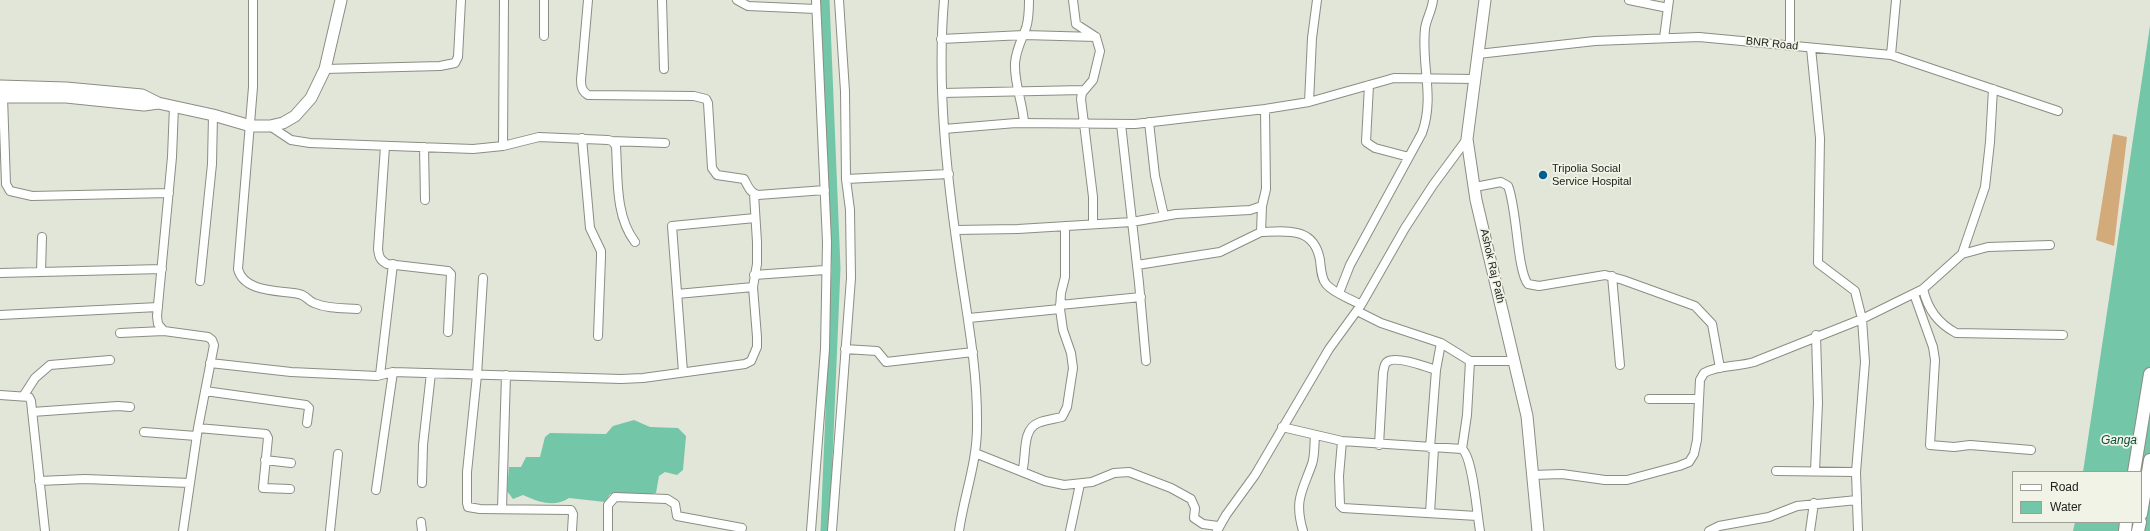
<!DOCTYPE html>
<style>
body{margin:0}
#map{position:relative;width:2150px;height:531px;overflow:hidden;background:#e2e6d9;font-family:Helvetica,sans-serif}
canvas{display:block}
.legend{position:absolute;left:2012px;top:471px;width:130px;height:52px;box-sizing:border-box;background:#f0f3e6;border:1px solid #9d9f96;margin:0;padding:5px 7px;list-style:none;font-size:12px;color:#21221d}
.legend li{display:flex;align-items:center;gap:8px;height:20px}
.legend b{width:20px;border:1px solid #9d9f96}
</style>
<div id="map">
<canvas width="2150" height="531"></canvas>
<ul class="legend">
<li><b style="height:5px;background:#fff"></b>Road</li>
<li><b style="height:11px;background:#73c6a8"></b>Water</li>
</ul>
</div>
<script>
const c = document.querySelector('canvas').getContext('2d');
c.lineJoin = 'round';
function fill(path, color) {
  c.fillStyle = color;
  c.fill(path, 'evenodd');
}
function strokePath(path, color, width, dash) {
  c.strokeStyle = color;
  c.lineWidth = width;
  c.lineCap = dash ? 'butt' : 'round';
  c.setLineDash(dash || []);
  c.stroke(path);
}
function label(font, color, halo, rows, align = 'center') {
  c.font = font + ' Helvetica,sans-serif';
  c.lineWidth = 3.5;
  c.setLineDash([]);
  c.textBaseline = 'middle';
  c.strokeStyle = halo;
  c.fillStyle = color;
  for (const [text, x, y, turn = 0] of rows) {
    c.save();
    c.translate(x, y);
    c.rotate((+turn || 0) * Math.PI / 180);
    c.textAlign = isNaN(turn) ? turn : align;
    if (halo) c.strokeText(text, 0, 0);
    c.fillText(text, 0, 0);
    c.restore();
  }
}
const green = new Path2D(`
 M2113,134l14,3 -13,109 -18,-6z`);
const water = new Path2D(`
 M2150,26v505h-77l2,-9h66v-50h-58z
 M634,420l16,7 28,1 8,8 -3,34 -6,5 -12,-3 -6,4 -3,17 -23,5 -23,-4 -5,8 -36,-4c-15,10 -31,4 -46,-3l-10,4 -6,-8 2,-24h12l5,-10h14l5,-20 5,-4 56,1 7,-8z`);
const canal = new Path2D(`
 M825,531l11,-263 -11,-268`);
const minor = new Path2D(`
 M253,0v87l-15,182c6,24 42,21 61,25 7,1 9,7 15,9 14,6 29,5 43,6
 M588,0l-7,80c0,7 1,11 7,15l106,1 12,3 2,4 4,65 5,7 27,4c4,7 6,14 14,16l67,-5
 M662,0l2,69
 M737,0l11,6 68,3
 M944,0c-7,84 2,169 14,253 8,58 20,115 19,174 0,36 -13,69 -18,104
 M1073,0l3,24 20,13 4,14 -7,29 -11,13 -1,6 12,98v27
 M1629,0l39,8
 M544,36v-36
 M1664,38l5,-38
 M941,39l83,-4 72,2
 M1790,46v-46
 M1811,48l9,90 -2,125 37,28 7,28 3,43 -9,110 2,59
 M1478,54l117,-13 104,-4 192,18 167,56
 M1891,55l5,-55
 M325,69l115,-3 15,-3 3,-6 3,-57
 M1369,85l-3,57 9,6 34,9
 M942,93l142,-3
 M3,97l3,87 4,7 22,5 137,-3
 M1309,102l3,-64 5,-38
 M174,106l-2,51 -15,159 1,8 6,7 44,6 4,3 2,5 -16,83 -15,103
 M1149,122l6,54 9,40
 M1024,123c-1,-20 -10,-39 -9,-60 1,-13 7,-24 11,-35 3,-9 3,-19 3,-28
 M1121,124l18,159 7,78
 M270,126l21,14 19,3 163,6 30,-3 36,-9 69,3 4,1 4,5c2,32 -1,70 19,96
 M944,129l72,-6 119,1 130,-15 44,-7 85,-24 81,1
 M582,138l8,90 11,23v6l-3,79
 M612,141l53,2
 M385,146l-7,103c1,8 2,11 9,15l61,7 3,3 -3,58
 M503,146l1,-146
 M424,147l1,53
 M846,179l103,-5
 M1475,187l26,-5 7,4c9,21 9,85 20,98l11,2 66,-11 18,5 72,26 17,18 8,44
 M955,230l63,-1 114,-7 44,-8 74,-4 12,-4
 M1261,232c27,-1 53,-5 59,28 1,8 1,18 6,24 7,9 25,15 35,21
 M1962,254l26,-7 62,-2
 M1137,265l83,-13 41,-20 1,-26 4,-17 -1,-80
 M41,272l1,-35
 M0,273l162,-4
 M754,275l71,-5
 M1612,276l8,89
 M483,278l-6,97 -10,97v31l1,4 12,2 91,1 2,4 -1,17
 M200,281l12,-117 1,-49
 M1923,289c5,21 15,34 33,44l107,2
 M1339,293l11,-28 72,-132c13,-36 -1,-68 3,-104 1,-10 7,-18 8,-29
 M677,294l76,-7
 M1914,294l19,53 2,13 -5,85 24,2 16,-2 61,5
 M1060,305l81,-8
 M1357,311l24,12 60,20 29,18h43
 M0,315l158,-8
 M969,318l91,-9
 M120,333l44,-2
 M845,349l32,2 9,11 87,-10
 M210,363l81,9 86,4 16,-4 228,7 22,-1 102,-14 6,-3 6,-14v-10l-4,-50 4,-23v-22l-3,-48
 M683,372l-11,-146 83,-8
 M380,375l13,-111
 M205,391l101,14 3,3 -2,15
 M0,395l29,2 2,4 14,130
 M24,395l11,-17 15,-13 60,-5
 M1649,399h50
 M32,412l86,-6 12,1
 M1282,427l60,14 120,8c11,8 15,66 18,82
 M198,428l68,6 2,4 -5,50 27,1
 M144,432l52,4
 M1342,441l-3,35 1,29 3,3 134,8
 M1379,445l4,-72c1,-4 1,-9 4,-11 8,-7 40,5 49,8
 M1430,448l6,-78 5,-27
 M1462,449l5,-34 3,-54
 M975,453l70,28 19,4 28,-3 22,-9 15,-1 42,16 20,11 4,9 -1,10 9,6 15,2
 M265,460l26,3
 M1776,471l80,1
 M1815,471l3,-68 -2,-68
 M1022,472c5,-14 -1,-42 16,-49 7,-3 16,-4 24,-6l5,-10 6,-39 -2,-15 -8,-23 -3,-21 1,-16 4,-16v-51
 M1532,475l30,-1 43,6h22l52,-14 10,-4 5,-8 3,-14 3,-60 4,-7c14,-8 34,-6 50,-11l108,-43 61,-30 39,-35 23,-67 5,-45 3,-53
 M39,481l46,-2 105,4
 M422,483l1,-38 8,-72
 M376,490l17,-118
 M502,509l4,-134
 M1430,513l4,-65
 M421,522l1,9
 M330,531l8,-77
 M608,531v-26l7,-8 52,2 8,5 2,12 65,12
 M811,531l14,-182 2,-107 -11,-242
 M832,531l19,-253 -1,-68 -4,-31 -1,-88 -6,-91
 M1070,531l10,-47
 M1217,531l9,-16 29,-40 74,-126 32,-44 44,-77 28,-43 34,-46
 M1303,531c-9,-31 -1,-39 9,-67 3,-9 2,-18 3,-28
 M1709,531l10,-5 50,-9 28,-11 60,-6
 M1810,531l4,-28`);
const major = new Path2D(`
 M1485,0l-18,139 9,61 51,216 11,115
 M0,86l66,2 76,7 16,8 55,12 38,11h19l13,-3 12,-7 16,-18 14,-29 16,-69
 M0,97h66l78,8 14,-2`);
const highway = new Path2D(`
 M2134,472l16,-98
 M2141,514l9,-54
 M2125,531l1,-9
 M2138,531l2,-9`);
const markers = [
 [1543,175,5,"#005f8f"]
];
const streetNames = [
 ["BNR Road",1772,44,6],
 ["Ashok Raj Path",1492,266,77]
];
const poiNames = [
 ["Tripolia Social",1552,169],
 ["Service Hospital",1552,182]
];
const waterNames = [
 ["Ganga",2119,441]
];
fill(green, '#d3ab7a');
fill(water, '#73c6a8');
strokePath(canal, '#73c6a8', 9);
strokePath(minor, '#8a8e82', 10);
strokePath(major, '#8a8e82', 13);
strokePath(highway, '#8a8e82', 14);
strokePath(minor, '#fff', 8);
strokePath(major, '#fff', 11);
strokePath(highway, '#fff', 12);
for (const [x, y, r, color] of markers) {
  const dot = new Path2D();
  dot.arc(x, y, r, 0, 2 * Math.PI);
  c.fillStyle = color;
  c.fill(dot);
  strokePath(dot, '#f0f3e6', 1.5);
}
label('11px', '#21221d', '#f0f3e6', streetNames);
label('11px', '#21221d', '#f0f3e6', poiNames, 'left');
label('italic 12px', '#074f3b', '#f0f3e6', waterNames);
</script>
